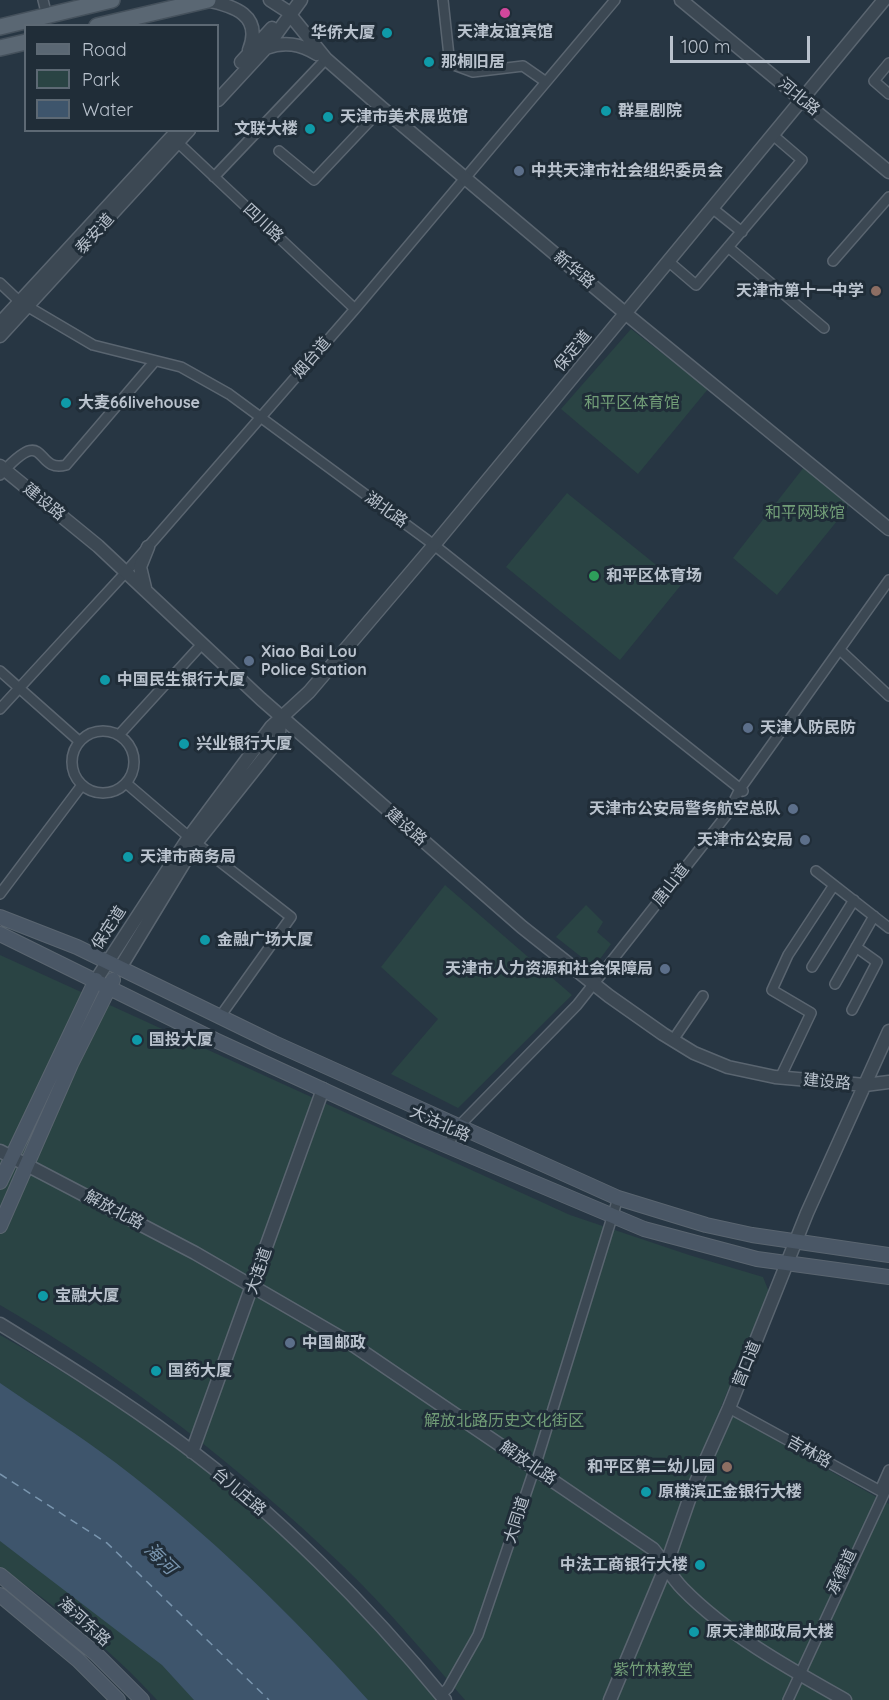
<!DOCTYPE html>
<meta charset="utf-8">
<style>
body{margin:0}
#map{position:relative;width:889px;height:1700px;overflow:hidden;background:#273643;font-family:Quicksand,sans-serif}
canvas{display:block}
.legend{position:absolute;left:24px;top:24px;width:195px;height:108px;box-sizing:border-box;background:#202d38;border:2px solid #5d6974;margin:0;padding:8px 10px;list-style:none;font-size:18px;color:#b9c2cd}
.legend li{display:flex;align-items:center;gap:12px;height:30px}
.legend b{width:30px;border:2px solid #5d6974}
.scale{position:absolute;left:670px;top:36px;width:140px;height:27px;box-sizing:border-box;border:3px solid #b9c2cd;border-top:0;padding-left:8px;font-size:18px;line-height:21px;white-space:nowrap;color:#b9c2cd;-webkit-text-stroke:4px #202d38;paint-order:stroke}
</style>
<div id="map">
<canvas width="889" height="1700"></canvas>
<ul class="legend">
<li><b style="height:8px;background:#5a6773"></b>Road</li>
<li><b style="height:16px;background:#2a4444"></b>Park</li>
<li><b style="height:16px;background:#3e556c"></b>Water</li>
</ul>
<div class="scale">100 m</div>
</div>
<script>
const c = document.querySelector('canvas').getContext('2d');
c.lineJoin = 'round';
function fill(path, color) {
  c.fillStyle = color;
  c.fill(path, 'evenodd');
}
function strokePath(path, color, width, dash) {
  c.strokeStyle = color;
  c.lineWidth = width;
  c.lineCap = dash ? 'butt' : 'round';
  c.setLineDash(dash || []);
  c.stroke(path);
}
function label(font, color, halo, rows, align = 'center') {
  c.font = font + ' Quicksand,"Noto Sans SC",sans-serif';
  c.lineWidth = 6;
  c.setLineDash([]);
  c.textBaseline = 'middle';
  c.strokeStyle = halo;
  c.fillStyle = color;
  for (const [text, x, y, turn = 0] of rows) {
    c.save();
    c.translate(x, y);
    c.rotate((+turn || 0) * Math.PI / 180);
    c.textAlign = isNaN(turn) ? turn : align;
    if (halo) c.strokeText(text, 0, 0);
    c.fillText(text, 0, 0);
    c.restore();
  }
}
const green = new Path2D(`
 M631,329l77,60 -70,85 -77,-65z
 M804,467l46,38 -73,90 -44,-37z
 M567,493l114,92 -61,75 -114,-93z
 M445,885l127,110 -114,113 -67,-34 47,-55 -57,-52z
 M586,905l17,17 -6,10 14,12 -17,23 -38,-30z
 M0,955l570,260 119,40 74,22 6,15 -49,117 169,95v196h-424c-39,-45 -79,-93 -122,-134 -104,-100 -219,-189 -343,-261z
 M0,1335c96,54 190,118 273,191 51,45 96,99 143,148l20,26h-279c-47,-52 -101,-93 -157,-133z`);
const water = new Path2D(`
 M0,1383c39,27 79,52 116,80 92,70 175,151 252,237h-174l-32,-35 -162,-124z`);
const ferry = new Path2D(`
 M0,1474l107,69 162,157`);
const minor = new Path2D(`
 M43,0l4,16
 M443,0l6,56 5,9 19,7 50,-6 23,16
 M889,63l-15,18 15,13
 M173,138l182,171
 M279,151l35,29 68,-72
 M214,177l112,-118
 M712,208l30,24
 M728,247l96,81
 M668,261l28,24 106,-125 -28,-24
 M833,261l56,-64
 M0,283l20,19 73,43 88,22 48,27 205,151 309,246
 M0,475c49,-54 33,-1 66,-10l88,-103
 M840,650l49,46
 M0,671l79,70
 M0,709l126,-137 229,-263 260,-309
 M72 762a31 31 0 1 1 62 0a31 31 0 1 1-62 0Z
 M119,735l83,-91
 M126,783l70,60 95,74 -72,101
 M816,871l73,57
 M0,894l82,-109
 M812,967l42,-67
 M835,984l39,-68
 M852,1010l25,-48 -21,-15
 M673,1040l30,-44
 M780,1078l31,-65 -39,-23 16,-35 46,-70
 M447,1146l12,-20 118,-121 159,-202 -1,-4 5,-10 149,-209
 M729,1408l155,85
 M881,1488l8,-18
 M441,1695l7,-7 30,-53 57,-168 83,-269
 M788,1700l101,-217`);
const tertiary = new Path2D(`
 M206,0c28,6 57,15 43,50
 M270,0l17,11 39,48 56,49 243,205 264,216
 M681,0l208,172
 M266,48c19,-7 34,-4 51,6
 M241,62l31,-34
 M218,100l48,-52 35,-48
 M0,323l178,-193
 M0,336l189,-206
 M0,466l98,80 163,153 261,228 87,69 54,38 31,19 34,14 47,10 90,8 24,-3
 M145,588l-5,-21 8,-20
 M120,968l76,-125 82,-103 3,-23
 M96,980l93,-143 82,-110 38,-35 125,-147 450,-545
 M0,1151l195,102 155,90 303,206c11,13 18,28 30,40 45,46 107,80 162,111
 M0,1324c60,37 121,75 178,117 96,70 192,167 267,259
 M192,1452l131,-363
 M610,1700l56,-134 26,-75 37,-83 78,-195 82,-182`);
const secondary = new Path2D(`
 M0,917l77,30 197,96 344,155 88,27 46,10 137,20
 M0,934l215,106 204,94 225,95 113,30 132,18
 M0,1182l96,-202
 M0,1226l71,-162 42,-84
 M0,1575l96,79 46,46
 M0,1595l78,65 40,40`);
const primary = new Path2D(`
 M97,26l111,-26
 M0,27l112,-27
 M0,48l26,-6`);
const markers = [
 [505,13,6,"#d1479c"],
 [387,33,6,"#0f9aa8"],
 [429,62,6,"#0f9aa8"],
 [606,111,6,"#0f9aa8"],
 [328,117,6,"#0f9aa8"],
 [310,129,6,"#0f9aa8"],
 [519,171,6,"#5c6f8a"],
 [876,291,6,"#8d6e63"],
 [66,403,6,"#0f9aa8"],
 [594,576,6,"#2e9e5b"],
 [249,661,6,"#5c6f8a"],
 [105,680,6,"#0f9aa8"],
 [748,728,6,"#5c6f8a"],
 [184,744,6,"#0f9aa8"],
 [793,809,6,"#5c6f8a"],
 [805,840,6,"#5c6f8a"],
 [128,857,6,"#0f9aa8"],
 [205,940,6,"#0f9aa8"],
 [665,969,6,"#5c6f8a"],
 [137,1040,6,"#0f9aa8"],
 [43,1296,6,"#0f9aa8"],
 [290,1343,6,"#5c6f8a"],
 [156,1371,6,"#0f9aa8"],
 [727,1467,6,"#8d6e63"],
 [646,1492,6,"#0f9aa8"],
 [700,1565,6,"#0f9aa8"],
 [694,1632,6,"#0f9aa8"]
];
const poiNames = [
 ["天津友谊宾馆",505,32,"center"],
 ["华侨大厦",375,33,"right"],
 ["那桐旧居",441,62],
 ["群星剧院",618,111],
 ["天津市美术展览馆",340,117],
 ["文联大楼",298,129,"right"],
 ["中共天津市社会组织委员会",531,171],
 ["天津市第十一中学",864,291,"right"],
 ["大麦66livehouse",78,403],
 ["和平区体育场",606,576],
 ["Xiao Bai Lou",261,652],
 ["Police Station",261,670],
 ["中国民生银行大厦",117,680],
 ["天津人防民防",760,728],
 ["兴业银行大厦",196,744],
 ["天津市公安局警务航空总队",781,809,"right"],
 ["天津市公安局",793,840,"right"],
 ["天津市商务局",140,857],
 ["金融广场大厦",217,940],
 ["天津市人力资源和社会保障局",653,969,"right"],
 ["国投大厦",149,1040],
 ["宝融大厦",55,1296],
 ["中国邮政",302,1343],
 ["国药大厦",168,1371],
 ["和平区第二幼儿园",715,1467,"right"],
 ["原横滨正金银行大楼",658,1492],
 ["中法工商银行大楼",688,1565,"right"],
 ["原天津邮政局大楼",706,1632]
];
const streetNames = [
 ["河北路",799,97,40],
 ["四川路",263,223,43],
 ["泰安道",95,234,-48],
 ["新华路",574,270,40],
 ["保定道",573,351,-50],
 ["烟台道",312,358,-49],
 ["建设路",44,502,39],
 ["湖北路",386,510,36],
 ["建设路",406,827,41],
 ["唐山道",671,885,-52],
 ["保定道",109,928,-57],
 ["建设路",827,1082,5],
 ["大沽北路",440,1124,24],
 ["解放北路",114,1210,28],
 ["大连道",259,1271,-71],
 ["营口道",747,1364,-68],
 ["吉林路",809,1452,29],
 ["解放北路",528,1463,34],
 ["台儿庄路",239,1492,40],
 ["大同道",517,1520,-72],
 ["承德道",842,1572,-65],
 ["海河东路",84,1622,42]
];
const parkNames = [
 ["和平区体育馆",632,403],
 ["和平网球馆",805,513],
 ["解放北路历史文化街区",504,1421],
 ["紫竹林教堂",653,1670]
];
const waterNames = [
 ["海河",160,1559,44]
];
fill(green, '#2a4444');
fill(water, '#3e556c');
strokePath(ferry, '#7a96af', 1.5, [8, 6]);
strokePath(minor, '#5a6570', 12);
strokePath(tertiary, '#5a6570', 15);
strokePath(secondary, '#5a6570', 16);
strokePath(primary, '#45515c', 18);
strokePath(minor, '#3c4853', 9);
strokePath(tertiary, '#3c4853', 12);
strokePath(secondary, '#4a5766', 14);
strokePath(primary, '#5a6773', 15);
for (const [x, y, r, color] of markers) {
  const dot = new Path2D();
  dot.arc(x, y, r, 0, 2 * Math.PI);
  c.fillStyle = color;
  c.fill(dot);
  strokePath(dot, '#202d38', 2);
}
label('bold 16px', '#b9c2cd', '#202d38', poiNames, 'left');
label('16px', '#b9c2cd', '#202d38', streetNames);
label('16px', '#719d77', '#202d38', parkNames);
label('italic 18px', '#7a96af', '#202d38', waterNames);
</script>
